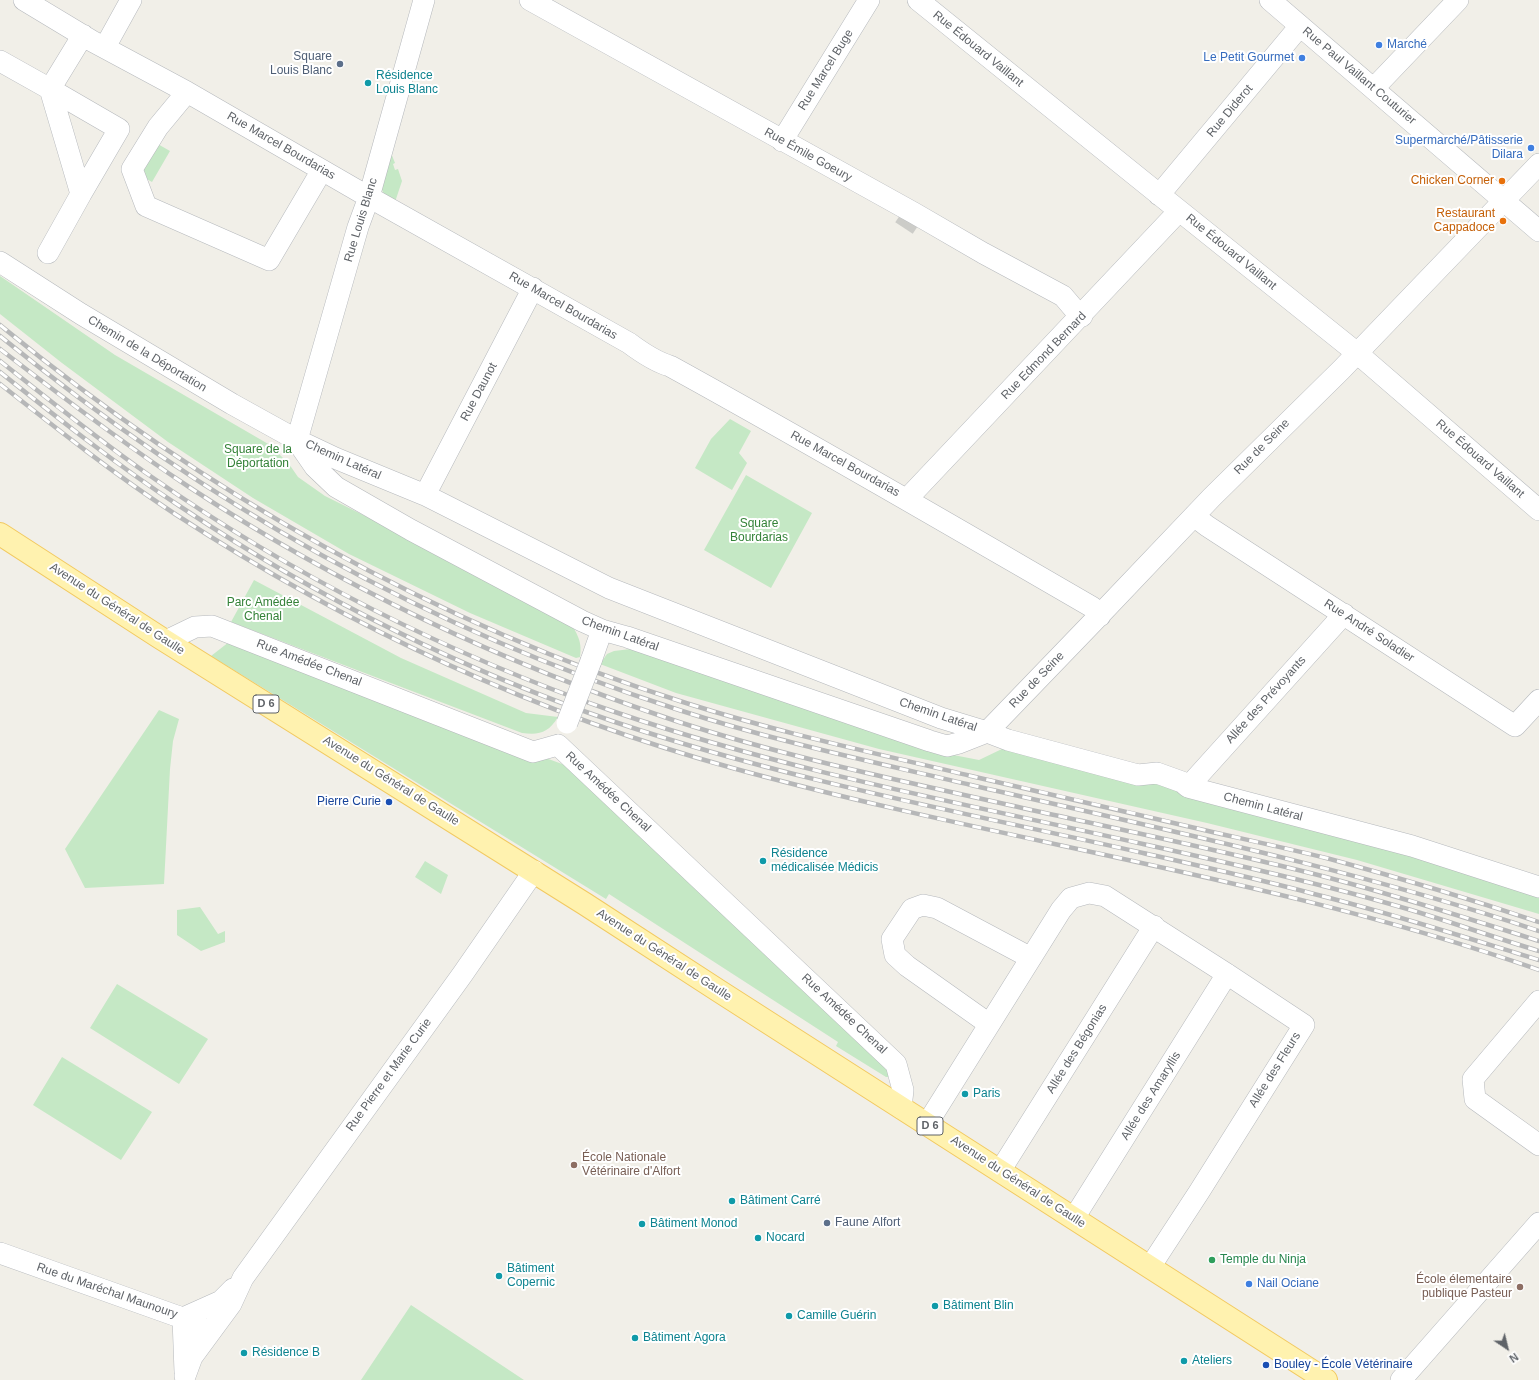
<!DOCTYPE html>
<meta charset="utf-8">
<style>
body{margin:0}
#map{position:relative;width:1539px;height:1380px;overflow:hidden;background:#f1efe8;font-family:Helvetica,sans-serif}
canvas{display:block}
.north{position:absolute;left:1487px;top:1328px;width:40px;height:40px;-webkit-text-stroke:3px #fff;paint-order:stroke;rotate:145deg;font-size:11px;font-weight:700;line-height:16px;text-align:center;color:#5f6368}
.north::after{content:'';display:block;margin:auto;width:14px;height:18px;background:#5f6368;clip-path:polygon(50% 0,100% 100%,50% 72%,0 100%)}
</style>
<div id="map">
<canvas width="1539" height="1380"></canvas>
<div class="north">N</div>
</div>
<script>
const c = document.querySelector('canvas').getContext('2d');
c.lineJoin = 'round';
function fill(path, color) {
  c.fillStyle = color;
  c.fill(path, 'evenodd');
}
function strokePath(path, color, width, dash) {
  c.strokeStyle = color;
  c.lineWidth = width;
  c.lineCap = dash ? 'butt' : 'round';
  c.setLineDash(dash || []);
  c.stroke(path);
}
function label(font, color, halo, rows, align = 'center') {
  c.font = font + ' Helvetica,sans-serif';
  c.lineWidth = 4;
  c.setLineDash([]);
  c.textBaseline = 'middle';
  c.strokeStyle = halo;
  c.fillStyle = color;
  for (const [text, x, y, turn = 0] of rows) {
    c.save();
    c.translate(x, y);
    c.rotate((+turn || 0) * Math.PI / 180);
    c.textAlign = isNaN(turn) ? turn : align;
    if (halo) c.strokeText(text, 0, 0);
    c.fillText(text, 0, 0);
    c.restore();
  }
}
const green = new Path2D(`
 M156,143l14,8 -18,31 -14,-8z
 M391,153l4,10 -2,1 2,6 3,-1 4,12 -7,21 -11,-7 -4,-11z
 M0,276l115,79 155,90 19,19 9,13 27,19 241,120c9,15 17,23 14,41l-4,1 -106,-45 -121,-59 -96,-56 -85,-56 -106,-79 -62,-49z
 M730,419l21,12 -12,22 8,10 -15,27 -37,-22 16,-29z
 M746,475l66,38 -41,75 -67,-38z
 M254,580l147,78 125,55 32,4c-10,16 -18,18 -36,16l-291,-111z
 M229,642l344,126 318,305 -2,4h-3l-50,-31 2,-4 -229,-148 -3,5 -395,-243z
 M639,648l294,103 46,9 25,-12 130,30 295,80 110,35v21l-182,-54 -150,-37 -328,-74 -203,-56 -76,-29 7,-10 7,-3z
 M159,710l20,9 -6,22 -3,28 -6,115 -79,4 -20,-39z
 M425,861l23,14 -7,19 -26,-17z
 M200,907l18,27 7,-3v11l-24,9 -24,-16v-25z
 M117,984l91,55 -29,45 -89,-56z
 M62,1057l90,55 -31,48 -88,-55z
 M411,1305l113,75h-163z`);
const minorTunnel = new Path2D(`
 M904,228l10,-15`);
const minor = new Path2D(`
 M24,0l68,41 95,51 173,100 269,151c12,9 27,19 41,23 142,78 282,160 422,241l8,9
 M530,0l384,213 69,40 80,43 11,13 8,7
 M918,0l253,204 186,149 182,157
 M1270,0l269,231
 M105,47l26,-47
 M0,61l50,28 33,-54
 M1374,88l84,-88
 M50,89l69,40 -38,65
 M187,92l-29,35 -26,42 14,37 123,54 53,-90
 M782,141l87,-141
 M1159,195l141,-169
 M48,253l33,-59 -31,-105
 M0,262l81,52 151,90 65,36 38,18 90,37 184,93 332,130 46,14 21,8 130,35 19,-2 25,9 6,5 224,59 127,41
 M297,440l61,-213 11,-30 55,-197
 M297,441l18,26 21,20 75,43 171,91 20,9 25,7 303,104 17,5 12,-3 28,-11 107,-111 118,-124 129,-127 198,-206
 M425,495l108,-207
 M907,499l272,-288
 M1194,516l13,10 308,200 24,-26
 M166,641l29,-14 17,-1 321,126 25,-7
 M591,661l11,-31
 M558,745l338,319 7,26 -2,18
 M1188,787l156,-173
 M1539,1001l-66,78 2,20 64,46
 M989,1024l-82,-58 -12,-11 -3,-16 20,-30 11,-4 14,3 94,50
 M927,1124l134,-214 10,-12 18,-5 16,3 122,78 77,51 -105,167 -49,75
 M1000,1171l154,-245
 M1074,1218l153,-244
 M0,1253l174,62c16,6 27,4 30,24
 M185,1372l-2,-54 38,-17 12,-12
 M185,1376l7,-19 39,-53 12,-26 219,-303 72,-104
 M1401,1380l138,-157`);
const major = new Path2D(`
 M0,534l159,103 426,267 134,87 607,389`);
const rail = new Path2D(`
 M0,325c203,167 435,299 686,378 94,30 189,50 285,73 79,18 158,36 237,55 40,9 82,18 122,28 70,19 140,40 209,63
 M0,336c205,167 427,293 679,374 95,31 194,52 292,75 191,44 382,84 568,146
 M0,349c62,48 124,95 189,138 152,100 318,178 490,235 117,38 238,62 357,89 96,21 192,41 286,65 73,19 145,42 217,65
 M0,361c48,38 96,77 146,112 144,101 303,182 469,239 172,59 351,92 528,132 90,20 180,40 268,66 43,13 85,28 128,41
 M0,372c59,47 118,94 181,135 135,90 281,163 434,215 172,58 351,91 528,131 57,13 115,26 171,41 76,19 150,43 225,66
 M0,384c57,45 114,90 175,130 173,113 361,200 561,255 266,73 542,109 803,201`);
const minorBridge = new Path2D(`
 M567,723l24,-62`);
const markers = [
 [1379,45,4,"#3f7fe0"],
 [1302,58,4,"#3f7fe0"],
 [340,64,4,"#5c6f8a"],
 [368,83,4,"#0f9aa8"],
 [1531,148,4,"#3f7fe0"],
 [1502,181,4,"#e8710a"],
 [1503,221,4,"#e8710a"],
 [389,802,4,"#1a4fb4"],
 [763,861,4,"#0f9aa8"],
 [965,1094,4,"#0f9aa8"],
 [574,1165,4,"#8d6e63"],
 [732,1201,4,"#0f9aa8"],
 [827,1223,4,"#5c6f8a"],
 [642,1224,4,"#0f9aa8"],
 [758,1238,4,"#0f9aa8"],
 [1212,1260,4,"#2e9e5b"],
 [499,1276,4,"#0f9aa8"],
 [1249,1284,4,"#3f7fe0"],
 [1520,1287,4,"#8d6e63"],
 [935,1306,4,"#0f9aa8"],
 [789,1316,4,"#0f9aa8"],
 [635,1338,4,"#0f9aa8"],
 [244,1353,4,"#0f9aa8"],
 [1184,1361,4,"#0f9aa8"],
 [1266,1365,4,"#1a4fb4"]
];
const shields = [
 [266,704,26],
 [930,1126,26]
];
const shieldNames = [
 ["D 6",266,704],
 ["D 6",930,1126]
];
const shopNames = [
 ["Marché",1387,45],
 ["Le Petit Gourmet",1294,58,"right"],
 ["Supermarché/Pâtisserie",1523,141,"right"],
 ["Dilara",1523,155,"right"],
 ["Nail Ociane",1257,1284]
];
const streetNames = [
 ["Rue Édouard Vaillant",978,49,39],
 ["Rue Marcel Buge",826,70,-58],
 ["Rue Paul Vaillant Couturier",1359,76,40],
 ["Rue Diderot",1230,111,-50],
 ["Rue Marcel Bourdarias",281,146,30],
 ["Rue Émile Goeury",808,155,29],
 ["Rue Louis Blanc",361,220,-73],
 ["Rue Édouard Vaillant",1231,252,39],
 ["Rue Marcel Bourdarias",563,306,30],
 ["Chemin de la Déportation",147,354,31],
 ["Rue Edmond Bernard",1044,356,-46],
 ["Rue Daunot",479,392,-62],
 ["Rue de Seine",1262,447,-45],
 ["Rue Édouard Vaillant",1480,459,41],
 ["Chemin Latéral",343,460,24],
 ["Rue Marcel Bourdarias",845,464,29],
 ["Avenue du Général de Gaulle",117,609,33],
 ["Rue André Soladier",1369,631,33],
 ["Chemin Latéral",620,634,20],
 ["Rue Amédée Chenal",309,663,21],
 ["Rue de Seine",1037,680,-46],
 ["Allée des Prévoyants",1266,700,-48],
 ["Chemin Latéral",938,715,19],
 ["Avenue du Général de Gaulle",391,781,32],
 ["Rue Amédée Chenal",608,792,43],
 ["Chemin Latéral",1263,807,15],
 ["Avenue du Général de Gaulle",664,955,33],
 ["Rue Amédée Chenal",844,1014,43],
 ["Allée des Bégonias",1077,1049,-58],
 ["Allée des Fleurs",1275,1070,-58],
 ["Rue Pierre et Marie Curie",389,1075,-54],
 ["Allée des Amaryllis",1151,1096,-58],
 ["Avenue du Général de Gaulle",1018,1182,33],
 ["Rue du Maréchal Maunoury",107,1291,19]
];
const serviceNames = [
 ["Square",332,57],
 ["Louis Blanc",332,71],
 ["Faune Alfort",835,1223,"left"]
];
const cultureNames = [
 ["Résidence",376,76],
 ["Louis Blanc",376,90],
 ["Résidence",771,854],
 ["médicalisée Médicis",771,868],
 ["Paris",973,1094],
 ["Bâtiment Carré",740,1201],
 ["Bâtiment Monod",650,1224],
 ["Nocard",766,1238],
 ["Bâtiment",507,1269],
 ["Copernic",507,1283],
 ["Bâtiment Blin",943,1306],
 ["Camille Guérin",797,1316],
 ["Bâtiment Agora",643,1338],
 ["Résidence B",252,1353],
 ["Ateliers",1192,1361]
];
const foodNames = [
 ["Chicken Corner",1494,181],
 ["Restaurant",1495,214],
 ["Cappadoce",1495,228]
];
const parkNames = [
 ["Square de la",258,450],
 ["Déportation",258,464],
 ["Square",759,524],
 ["Bourdarias",759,538],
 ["Parc Amédée",263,603],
 ["Chenal",263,617]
];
const transitNames = [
 ["Pierre Curie",381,802],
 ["Bouley - École Vétérinaire",1274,1365,"left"]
];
const educationNames = [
 ["École Nationale",582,1158],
 ["Vétérinaire d'Alfort",582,1172],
 ["École élementaire",1512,1280,"right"],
 ["publique Pasteur",1512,1294,"right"]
];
const leisureNames = [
 ["Temple du Ninja",1220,1260]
];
fill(green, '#c5e8c5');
strokePath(minorTunnel, '#ccccc8', 21, [21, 10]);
strokePath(minor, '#b5b8bc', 22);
strokePath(major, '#f2c960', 24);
strokePath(minor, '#fff', 21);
strokePath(major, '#fff2af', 22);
strokePath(rail, '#b6b7b8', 4.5);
strokePath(rail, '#fff', 3, [9]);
strokePath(minorBridge, '#b5b8bc', 22, []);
strokePath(minorBridge, '#fff', 21);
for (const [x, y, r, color] of markers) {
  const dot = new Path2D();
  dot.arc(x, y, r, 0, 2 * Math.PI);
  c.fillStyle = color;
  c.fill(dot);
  strokePath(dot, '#fff', 1.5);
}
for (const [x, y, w] of shields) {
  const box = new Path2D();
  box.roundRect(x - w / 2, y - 9, w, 18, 3);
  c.fillStyle = '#fff';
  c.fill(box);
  strokePath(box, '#5f6368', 1);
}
label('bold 11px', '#5f6368', null, shieldNames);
label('12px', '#366cbe', '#fff', shopNames, 'left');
label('12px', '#5f6368', '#fff', streetNames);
label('12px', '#4e5e75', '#fff', serviceNames, 'right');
label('12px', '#0d838f', '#fff', cultureNames, 'left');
label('12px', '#c56008', '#fff', foodNames, 'right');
label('12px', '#348238', '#fff', parkNames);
label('12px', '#164399', '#fff', transitNames, 'right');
label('12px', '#785e54', '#fff', educationNames, 'left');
label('12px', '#27864d', '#fff', leisureNames, 'left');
</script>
